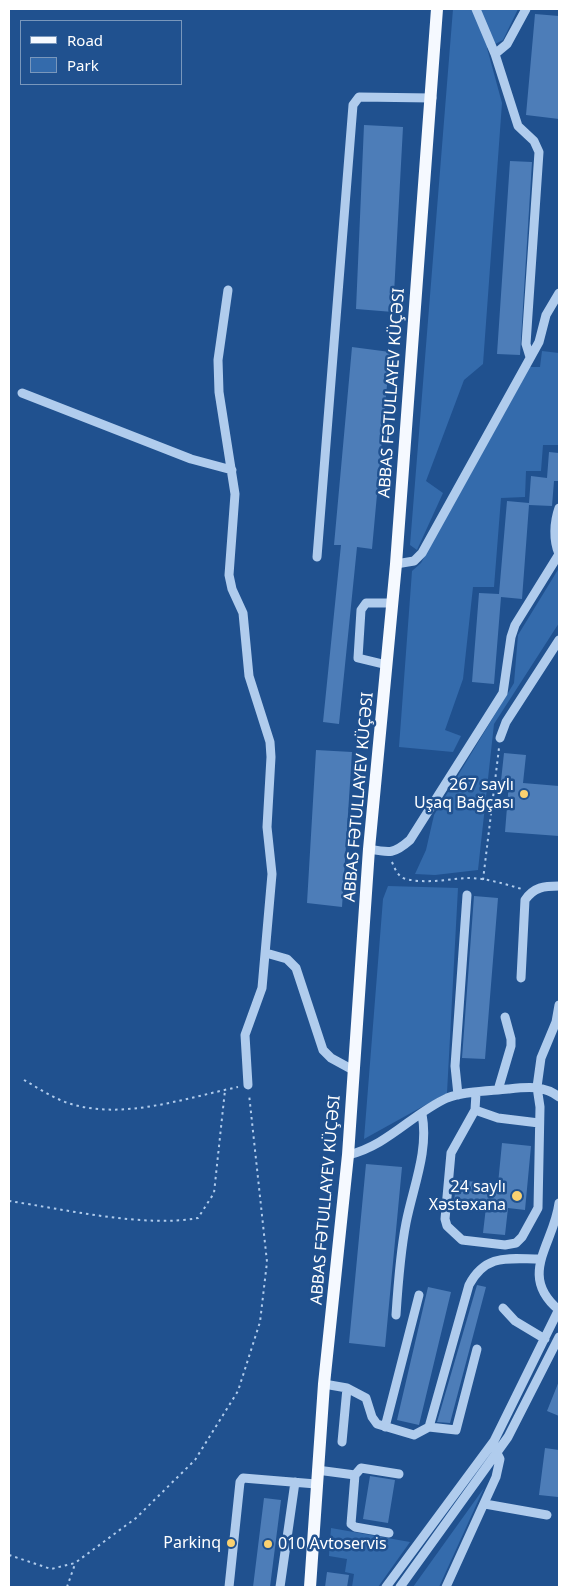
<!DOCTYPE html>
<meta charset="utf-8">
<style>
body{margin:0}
#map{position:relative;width:568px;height:1596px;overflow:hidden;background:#20518f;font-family:"Noto Sans",sans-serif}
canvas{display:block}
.frame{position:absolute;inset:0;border:10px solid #fff;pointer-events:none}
.legend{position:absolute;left:20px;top:20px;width:162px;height:65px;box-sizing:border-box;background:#20518f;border:1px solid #7997bc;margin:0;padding:6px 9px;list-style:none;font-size:15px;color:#fff}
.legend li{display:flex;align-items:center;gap:10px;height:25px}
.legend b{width:25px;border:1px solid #7997bc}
</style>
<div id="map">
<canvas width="568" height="1596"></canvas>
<div class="frame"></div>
<ul class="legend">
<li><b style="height:6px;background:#f5f9ff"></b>Road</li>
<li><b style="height:14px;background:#346bac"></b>Park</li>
</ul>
</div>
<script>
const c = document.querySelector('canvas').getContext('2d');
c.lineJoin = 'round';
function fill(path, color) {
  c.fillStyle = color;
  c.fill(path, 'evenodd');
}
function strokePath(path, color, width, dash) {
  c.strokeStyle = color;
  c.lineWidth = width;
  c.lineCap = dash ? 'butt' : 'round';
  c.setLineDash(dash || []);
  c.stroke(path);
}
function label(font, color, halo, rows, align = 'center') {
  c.font = font + ' "Noto Sans",sans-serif';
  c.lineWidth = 5;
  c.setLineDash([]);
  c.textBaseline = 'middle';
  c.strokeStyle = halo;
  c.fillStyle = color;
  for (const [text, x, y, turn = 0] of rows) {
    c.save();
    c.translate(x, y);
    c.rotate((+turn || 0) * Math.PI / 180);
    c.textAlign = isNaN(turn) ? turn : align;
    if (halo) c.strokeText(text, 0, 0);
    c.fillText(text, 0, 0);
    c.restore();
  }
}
const green = new Path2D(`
 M453,9h65l-15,31 -16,8 15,55 -19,261 -19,16 -38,101 17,12 -26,57 -7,-5z
 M542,351l17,2v92h-16l-2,26h-15l-1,26 -24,1 -7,89h-21l-10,92 -18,51 16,6 -8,16 -54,-5 13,-176 9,-8 109,-196h10z
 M559,568v55l-65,101 -16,146 -43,5 -20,-1 11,-24 8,-35 80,-132 4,-48z
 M388,886l70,2 -11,205 -83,46 19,-240z
 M484,1488l-45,99h-26z
 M331,1528l79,14 -32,45h-26l2,-13 -9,-2 2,-13 -18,-3z`);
const building = new Path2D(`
 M535,14l24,2v103l-33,-4z
 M364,125l39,2 -10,185 -37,-3z
 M510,161l22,1 -12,193 -23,-1z
 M352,347l38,5 -18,197 -15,-2 -18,177 -16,-2 18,-177h-7z
 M549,452l10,1v28h-5l-2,25 -23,-1 -7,94 -21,-2 -7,87 -22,-2 7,-89 20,1 8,-93 22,2 2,-27 16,2z
 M316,750l36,2 -10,155 -35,-4z
 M504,753l22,2 -3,28 36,3v50l-54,-4 4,-50 -8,-1z
 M474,896l24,2 -13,161 -23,-1z
 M502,1143l29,3 -6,64 -17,-2 -3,27 -22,-2 3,-26 -32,-3 2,-24 42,4z
 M366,1164l36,3 -17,180 -36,-4z
 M477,1285l9,2 -36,136 -13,-1z
 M428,1287l23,5 -32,133 -22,-5z
 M559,1381v35l-12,-5z
 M545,1448l14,2 -1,47 -19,-2z
 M370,1476l25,4 -7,43 -25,-4z
 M264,1498l17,2 -11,87h-17z
 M327,1572l22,3 -2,12h-22z`);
const path = new Path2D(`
 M392,862c3,7 6,15 14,17 20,5 42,0 62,-1 19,0 36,6 54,11
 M483,880l16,-132
 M24,1080c14,8 29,18 44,23 54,18 117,-5 170,-16
 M9,1201c54,8 136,27 189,17l16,-25 11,-103
 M9,1555l42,14 24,-6 61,-45 59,-58 43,-69 22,-69 7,-60 -18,-168
 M67,1587l8,-23`);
const minor = new Path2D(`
 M476,9l19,45 23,72 16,15 5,11 -13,192 4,13
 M495,54l12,-10 19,-35
 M228,290l-10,70 1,32 16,102 -6,81 3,14 11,24 6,63 21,66 1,15 -4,70 5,47 -10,114 -17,47 3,50
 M22,393l169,66 41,11
 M317,557l36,-452 6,-8 73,1
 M396,564l18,-3 8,-8 117,-211 7,-27 13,-22
 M387,665l-29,-7 3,-48 5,-7h26
 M500,738l6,-16 53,-82
 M369,849c21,4 25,5 41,-9l93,-147 8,-56 4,-12 44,-71c-6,-14 -5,-32 0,-46
 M266,953l21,6 9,9 27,82 8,8 22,12
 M521,978l4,-78c9,-13 19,-14 34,-14
 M498,1090l13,-44v-7l-6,-22
 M476,1093l-1,17 -24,43 -6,66 2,7 15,14 43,5 11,-2 6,-6 16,-29 2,-101 -3,-20 4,-29 15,-36 3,-17
 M458,1095l-3,-29 12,-171
 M475,1110l23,8 41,5
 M348,1155c39,-9 64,-41 99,-57 18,-7 42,-7 61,-9 19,-2 36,-4 51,8
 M559,1203c-5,41 -42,72 0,107
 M503,1308l12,13 30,18
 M396,1315c2,-31 4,-61 10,-92 7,-36 23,-72 16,-109
 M324,1384l23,4 19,10 6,19 5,7 37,11 15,-8 40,-142c17,-32 40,-26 71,-26
 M385,1427l34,-132
 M429,1427l27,3 21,-81
 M342,1442l5,-54
 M317,1470l38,5
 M485,1504l62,11
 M389,1533l-34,-6 -4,-3 4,-49 6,-7 38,6
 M229,1587l11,-105 3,-4 73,6
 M280,1587l15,-105
 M386,1587l108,-146 65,-132
 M400,1587l108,-150 51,-100
 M446,1587l50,-110 4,-18 -4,-8`);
const major = new Path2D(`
 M310,1587l14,-203 24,-229 21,-306 27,-285 41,-555`);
const markers = [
 [524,794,5,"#fad170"],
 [517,1196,6,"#fad170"],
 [231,1543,5,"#fad170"],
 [268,1544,5,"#fad170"]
];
const streetNames = [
 ["ABBAS FƏTULLAYEV KÜÇƏSI",392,393,-86],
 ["ABBAS FƏTULLAYEV KÜÇƏSI",359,797,-85],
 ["ABBAS FƏTULLAYEV KÜÇƏSI",326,1200,-85]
];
const poiNames = [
 ["267 saylı",514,785],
 ["Uşaq Bağçası",514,803],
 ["24 saylı",506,1187],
 ["Xəstəxana",506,1205],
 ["Parkinq",221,1543],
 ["010 Avtoservis",278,1544,"left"]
];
fill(green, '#346bac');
fill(building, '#4d7db8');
strokePath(path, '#b0cced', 2, [2.5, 4]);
strokePath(minor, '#b0cced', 9);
strokePath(major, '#f5f9ff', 12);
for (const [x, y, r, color] of markers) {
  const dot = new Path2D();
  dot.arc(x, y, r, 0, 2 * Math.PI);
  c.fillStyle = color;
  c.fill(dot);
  strokePath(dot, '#20518f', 2);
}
label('16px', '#fff', '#20518f', streetNames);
label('16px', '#fff', '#20518f', poiNames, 'right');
</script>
